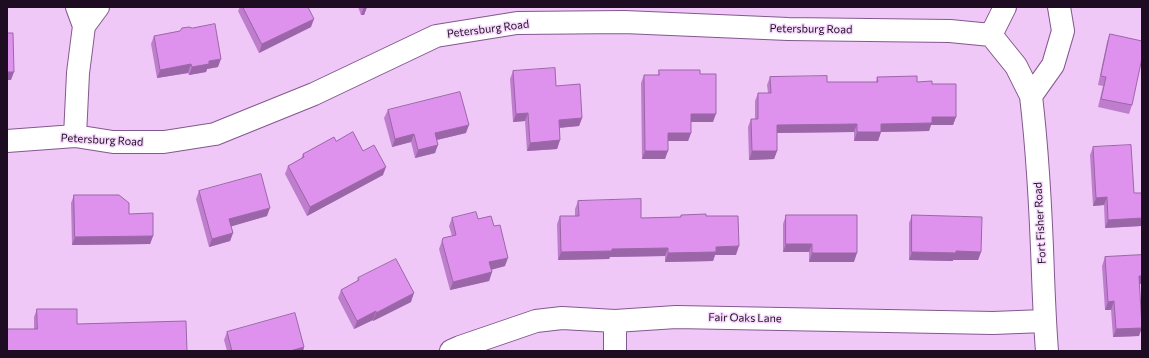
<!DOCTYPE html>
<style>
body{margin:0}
#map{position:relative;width:1149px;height:358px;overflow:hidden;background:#efc8f8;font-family:Commissioner,sans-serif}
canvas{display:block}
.frame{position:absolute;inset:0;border:8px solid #1e0d22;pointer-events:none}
</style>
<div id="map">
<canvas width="1149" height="358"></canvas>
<div class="frame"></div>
</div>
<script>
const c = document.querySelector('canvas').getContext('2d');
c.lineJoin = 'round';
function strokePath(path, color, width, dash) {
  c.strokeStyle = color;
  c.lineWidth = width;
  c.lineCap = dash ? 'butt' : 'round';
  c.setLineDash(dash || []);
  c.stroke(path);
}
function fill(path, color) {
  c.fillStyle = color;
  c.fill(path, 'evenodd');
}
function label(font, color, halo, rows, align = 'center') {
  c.font = font + ' Commissioner,sans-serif';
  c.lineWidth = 3;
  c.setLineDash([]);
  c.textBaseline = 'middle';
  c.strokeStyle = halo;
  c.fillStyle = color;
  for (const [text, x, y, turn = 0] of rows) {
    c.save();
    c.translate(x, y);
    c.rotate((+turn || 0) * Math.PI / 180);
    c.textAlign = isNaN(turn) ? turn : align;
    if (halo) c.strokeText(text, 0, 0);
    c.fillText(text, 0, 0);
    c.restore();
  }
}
const minor = new Path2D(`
 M77,7l7,19 14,-19
 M991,35l25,31 15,30
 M991,35l14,-28
 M75,136l3,-63 6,-47
 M7,141l68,-5 38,6h51l51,-8 99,-40 122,-58 81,-13 107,-1 164,7 162,2 41,4
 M615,321v30
 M451,351l9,-4 76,-26 26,-3 53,3 61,-4 317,6 51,-2
 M1047,351c-2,-25 -3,-50 -4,-76 -2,-60 -5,-120 -12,-179l22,-31 10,-34 -4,-24`);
const wall = new Path2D(`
 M240,7h68l3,20 -52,26 -21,-42z
 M358,7h9l-3,8h-3z
 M1110,34l22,71 -3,9 -31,-7 5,-21 -5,-1 9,-43z
 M154,36l64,31 -11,2 -1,3 -17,3 -1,-2 -31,5 -6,-34z
 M659,70l41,4 13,48h-22v11l-3,8h-20l-3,18h-23l-1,-76 3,-8h14z
 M513,71l69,47 -3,8 -20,2 1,12 -3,9 -30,2 -2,-30 -12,1 -3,-43z
 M770,77l57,5h49l1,-5 40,5 15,2 24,33 -3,8h-22l-2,6 -48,1 -3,9h-24v-9l-77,1v18l-3,8 -25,1 -1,-33 3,-8h4v-18l3,-8h10l-1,-8z
 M388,110l78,23 -29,7 -2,13 -20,5 -4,-16 -19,5 -8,-29z
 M336,141l27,10 20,24 -76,41 -22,-42 3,-8 13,-7 2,-5z
 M1093,147l41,46 7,33 -36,2 -1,-23 -11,1 -3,-51z
 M199,191l68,25 -36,10 2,7 -3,8 -21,6 -13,-48z
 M74,195l55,19 24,22 -3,8 -78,1 -1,-42z
 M578,201l63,17 39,-1 1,-2 25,1 30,39h-21l-2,6 -48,1v-6l-55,1 -1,2 -51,1 -1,-36 3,-8h15v-7z
 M786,215l68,47h-45v-10h-26v-28z
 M912,215l69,37 -3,8h-25v1l-44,-1v-37z
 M452,218l26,1 27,47 -14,4 1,2 -3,9 -39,9 -11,-41 4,-11 9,-2 -3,-10z
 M1142,255v29h-2l-1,52 -26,1 -2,-27h-6l-3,-44 3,-9z
 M358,278l53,24 -38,19v-1l-19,9 -16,-31 3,-8 16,-9z
 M37,309l40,15 110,27 -153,-22v-12z
 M227,332l77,15 -1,4h-76l-3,-11z`);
const shadedWall = new Path2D(`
 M364,7h3l-3,8h-3z
 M314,19l-3,8 -52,26 3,-9z
 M221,59l-3,8 -11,2 -1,3 -17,3 3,-8 17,-6z
 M191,64l-3,9 -31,5 3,-8z
 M7,72h7l-3,8h-4z
 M528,113l-3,8 -12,1 3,-8z
 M691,114h25l-3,8h-25z
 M932,117h24l-3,8h-22l-2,6 -51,1 3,-8z
 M582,118l-3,8 -23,2 3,-8z
 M857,124l-3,8 -80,1 3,-8z
 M469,125l-3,8 -34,8 3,-8z
 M857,132h24l-3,9h-24z
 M668,133h23l-3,8h-23z
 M414,134l-3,8 -19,5 3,-8z
 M560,140l-3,9 -30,2 3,-8z
 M438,145l-3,8 -20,5 3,-8z
 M645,151h23l-3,8h-23z
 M752,151h25l-3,8 -25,1z
 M386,167l-3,8 -76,41 3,-9z
 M1107,197l-3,8 -11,1 3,-8z
 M270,208l-3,8 -41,12 3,-9z
 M1142,218v5l-1,3 -36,2 3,-8z
 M233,233l-3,8 -21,6 3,-8z
 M153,236l-3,8 -78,1 3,-8z
 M786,244h26l-3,8h-26z
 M739,246l-3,9h-21l-2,6 -48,1 3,-9 48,-6z
 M668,248l-3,8 -55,1 -1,2 -51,1 3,-8 51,-3z
 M956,251l25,1 -3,8h-25v1l-44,-1 3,-8z
 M812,253h45l-3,9h-45z
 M508,258l-3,8 -19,5 3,-9z
 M492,272l-3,9 -39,9 3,-8z
 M1139,276h3v8h-6z
 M414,293l-3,9 -38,19 3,-8z
 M1114,301l-3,9h-6l3,-8z
 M376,311l-3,9 -19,9 3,-8z
 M1142,328l-3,8 -26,1 3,-8z
 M304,347l-1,4h-13z`);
const building = new Path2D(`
 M243,7h65l6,12 -52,25z
 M215,24l6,35 -12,2v3l-17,3 -1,-3 -31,6 -6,-34 26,-5 2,-3 7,-1 3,1z
 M7,33h6l1,39h-7z
 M1110,34l32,7v17l-10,47 -31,-6 5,-22 -5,-1z
 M555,68l1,18 24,-2 2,34 -23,2 1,20 -30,3 -2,-30 -12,1 -3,-43z
 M659,70h41v4h16v40h-25v19h-23v18h-23l-1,-76h15z
 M827,76v6h51l-1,-5 40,-1v6l15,-1v3h24v33h-24v6l-51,1v8h-24v-8l-80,1v26h-25l-1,-32h7v-26h13l-1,-16z
 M460,92l9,33 -34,8 3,12 -20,5 -4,-16 -19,5 -7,-29z
 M353,132l10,19 11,-6 12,22 -76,40 -22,-41 16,-9 -1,-3 31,-17 2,4z
 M1131,145l3,48h8v25l-34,2 -1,-23 -11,1 -3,-51z
 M261,174l9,34 -41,11 4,14 -21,6 -13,-48z
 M74,195h45l10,8v11l24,-1v23l-78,1z
 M641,199v19l40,-1v-2l25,-1v2h32l1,30 -23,1v5l-48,1v-5l-56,1v2l-51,1 -1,-36h19l-1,-15z
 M476,212l2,7 13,-3 3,10 6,-1 8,33 -19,4 3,10 -39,10 -11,-41 1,-3 13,-3 -4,-17z
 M786,215h71v38h-45v-9h-26z
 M912,215l70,2 -1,35 -25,-1v2l-44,-1z
 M1142,255v21h-3l3,52 -26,1 -2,-28 -6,1 -3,-45z
 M396,259l18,34 -38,20v-2l-19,10 -16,-31 18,-10 -1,-2z
 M37,309h40v15l109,-3 1,30h-180v-22h30z
 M295,313l9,34 -14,4h-58l-5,-19z`);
const streetNames = [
 ["Petersburg Road",488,29,-7],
 ["Petersburg Road",811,29,1],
 ["Petersburg Road",102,140,3],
 ["Fort Fisher Road",1040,223,-93],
 ["Fair Oaks Lane",745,318,1]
];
strokePath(minor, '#84588e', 24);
strokePath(minor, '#fff', 22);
fill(wall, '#bf7ecd');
fill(shadedWall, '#9b66a7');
fill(building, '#de92ee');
strokePath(building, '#9b66a7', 1);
label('11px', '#1e0d22', '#f7dafd', streetNames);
</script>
